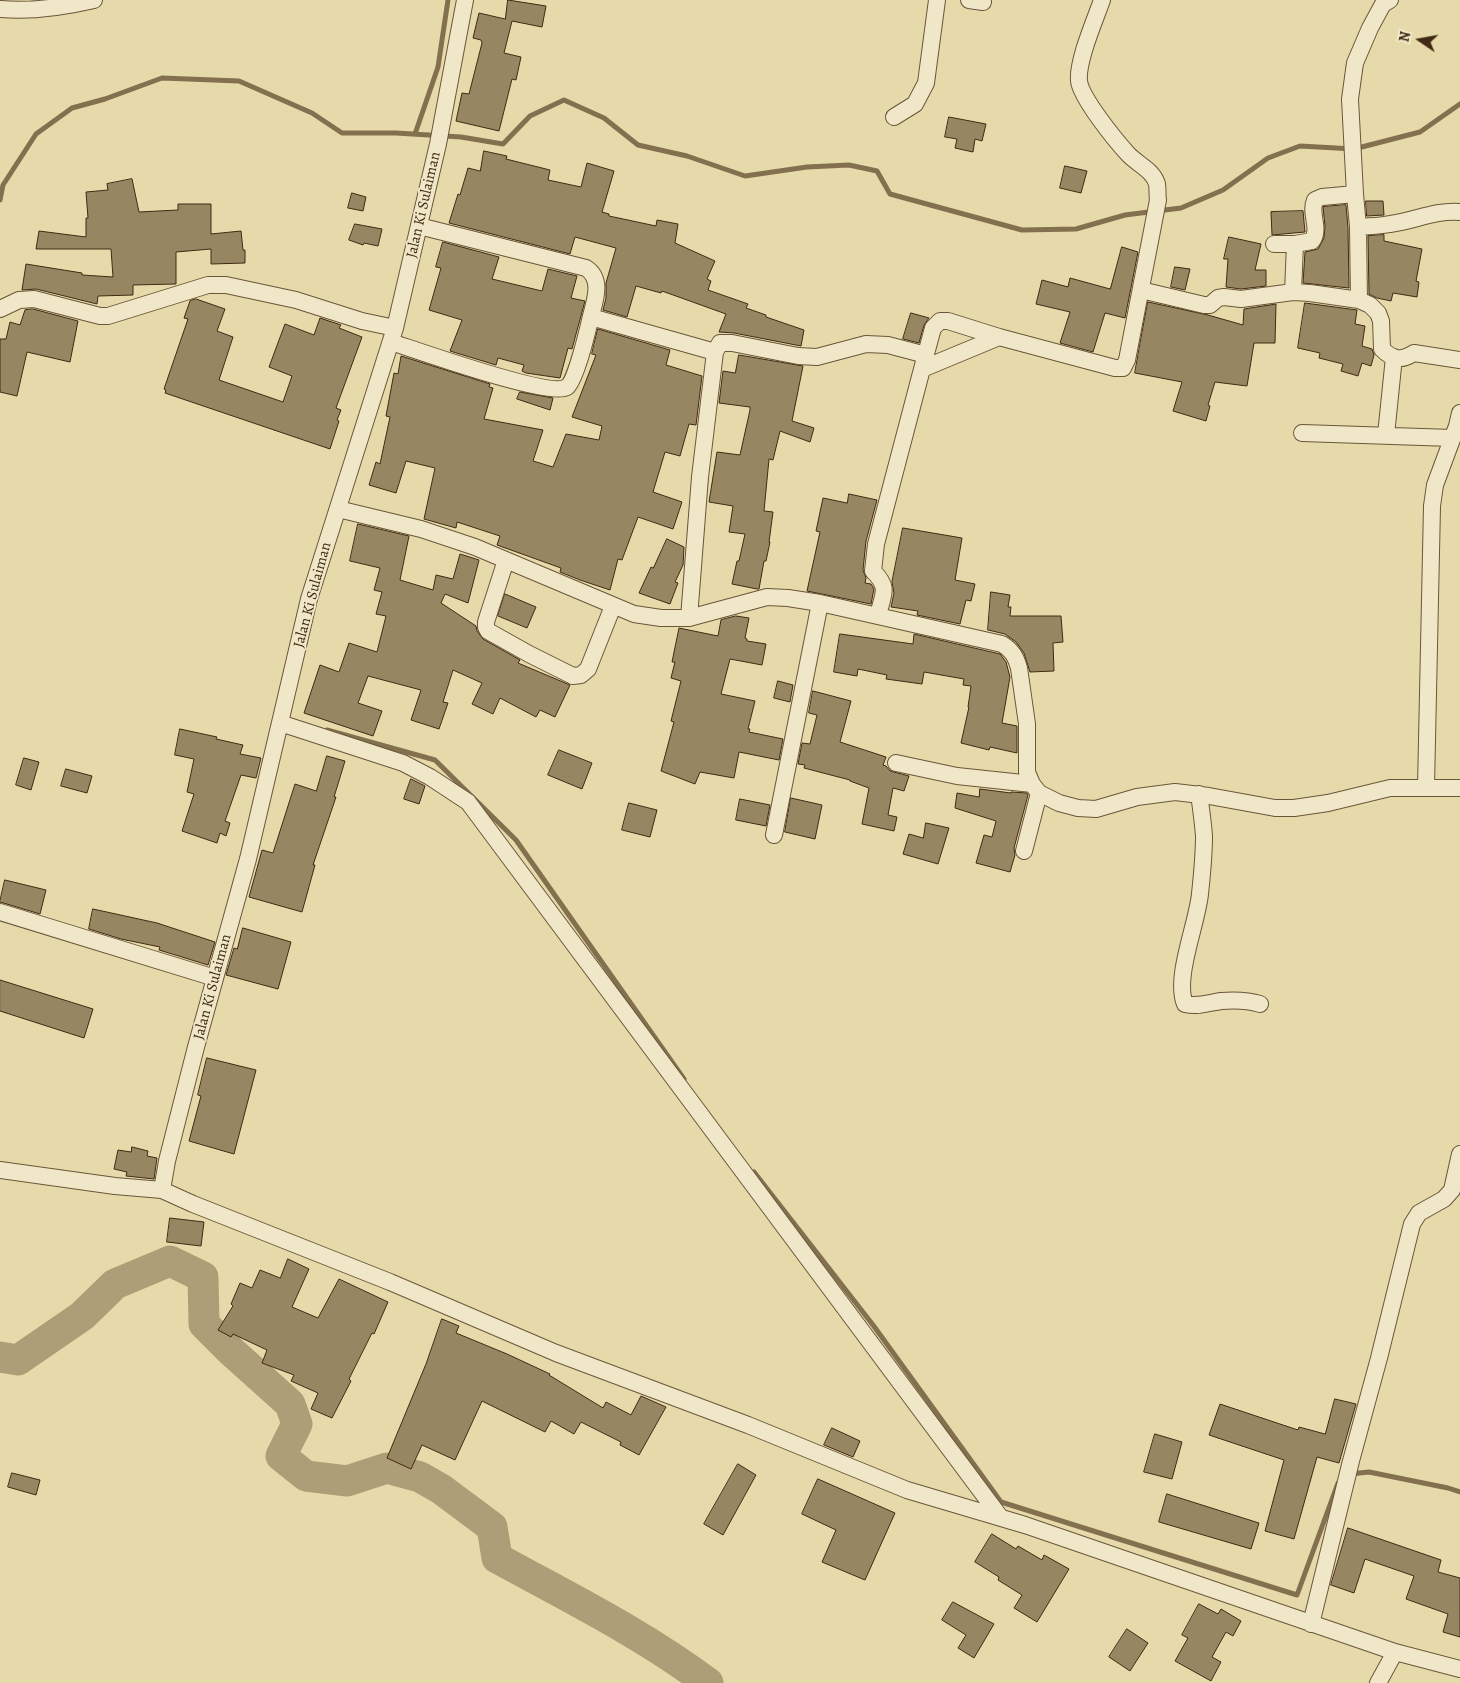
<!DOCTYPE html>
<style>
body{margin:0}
#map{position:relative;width:1460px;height:1683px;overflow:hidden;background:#e7daaa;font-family:Alegreya,serif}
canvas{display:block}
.north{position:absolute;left:1395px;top:15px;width:50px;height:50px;-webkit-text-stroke:4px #efe7c8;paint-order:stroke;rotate:282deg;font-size:14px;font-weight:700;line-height:20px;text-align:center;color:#402a13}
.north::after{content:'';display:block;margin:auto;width:18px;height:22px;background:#402a13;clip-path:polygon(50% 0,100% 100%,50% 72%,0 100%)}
</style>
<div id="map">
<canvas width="1460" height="1683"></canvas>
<div class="north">N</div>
</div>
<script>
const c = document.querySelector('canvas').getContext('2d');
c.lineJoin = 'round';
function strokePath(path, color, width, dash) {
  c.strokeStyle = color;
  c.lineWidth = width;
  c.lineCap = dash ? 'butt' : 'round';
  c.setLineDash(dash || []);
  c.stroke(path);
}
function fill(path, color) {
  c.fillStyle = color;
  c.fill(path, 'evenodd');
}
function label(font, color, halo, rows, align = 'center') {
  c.font = font + ' Alegreya,serif';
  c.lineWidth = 4;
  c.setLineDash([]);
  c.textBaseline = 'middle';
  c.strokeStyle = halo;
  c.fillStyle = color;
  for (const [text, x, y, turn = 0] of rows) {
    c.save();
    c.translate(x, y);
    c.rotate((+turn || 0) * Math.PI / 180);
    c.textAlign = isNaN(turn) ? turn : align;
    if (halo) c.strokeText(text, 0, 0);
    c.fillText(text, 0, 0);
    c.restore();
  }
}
const stream = new Path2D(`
 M415,134l23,-67 10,-67
 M0,200l3,-15 33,-51 36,-26 33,-9 57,-21 77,3 73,32 30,20h54l65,4 42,7 27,-28 34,-16 40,18 34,27 49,11 58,20 62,-9 42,-2 28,6 13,23 132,36 54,-1 49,-14 56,-7 42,-18 45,-32 32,-12 54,3 66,-17 40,-28
 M327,730l108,30 81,80 168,239
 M754,1172l119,153 128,177 296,93 41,-112
 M1350,1474l19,-2 79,16 12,4`);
const river = new Path2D(`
 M0,1357l18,3 64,-44 33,-32 55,-23 33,16 1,47 27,27 59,53 7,20 -16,32 25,20 41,5 40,-13 33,9 21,12 51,38 5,31c71,39 146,76 211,125`);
const building = new Path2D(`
 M508,0l38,6 -4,21 -30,-6 -8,32 17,4 -5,23 -4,-1 -13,52 -43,-10 6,-28 7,1 13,-51 -1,-3 -8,-2 6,-25 26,6z
 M949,117l37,7 -4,17 -7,-2 -2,13 -18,-4 2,-9 -12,-2z
 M484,151l23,5 -1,3 44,11 -2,10 33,7 6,-24 27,8 -12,41 7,2v2l47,10 1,-6 21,4 -3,19 40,18 -8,18 4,2 -3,9 40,14 -2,4 20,7v2l38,13 -3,16 -67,-13 -15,-1 7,-18 -64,-23 -1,2 -25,-7 -9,31 -24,-7 3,-12v-15l10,-35 -41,-11 -5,17 -121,-31 9,-29 2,1 8,-27 12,3z
 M1065,166l22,5 -6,22 -21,-5z
 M132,179l7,33 39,-2v-6h33v30l30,-3 2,19h2v13l-34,1v-15l-35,3v32l-43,1v10l-35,1 -1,8 -61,-15 -14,1 4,-26 56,9v2l31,2 -2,-28h-75l3,-18 47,6v-19h2l-2,-26 22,-2 -1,-6z
 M352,193l14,4 -3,14 -15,-3z
 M1366,201h17l1,14 -17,1z
 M1346,205l2,23 1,60 -46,-5 2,-31 13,-3 6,-11 1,-12 -2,-19z
 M1303,211l2,21 -33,3 -1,-23z
 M355,224l27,5 -4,17 -14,-3 -1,2 -14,-5z
 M1384,235v6l38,8 -6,32 3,1 -2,15 -24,-4 -2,8 -14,-3 -8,-4 -1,-58z
 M1229,237l32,7 -6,26h11v16l-25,3 -15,-2 2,-28h-4z
 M443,242l56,15 -7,22 50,12 6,-22 29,7 -6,22 14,3 -13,48 -4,-1 -8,30 -34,-5 -4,-2 2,-6 -26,-7 -2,7 -46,-14 12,-31 -33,-10 12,-42 -5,-1z
 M1122,247l16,5 -13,66 -20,-5 -12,39 -33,-9 10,-31 -34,-8 6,-24 26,7 2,-9 40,11z
 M1175,267l15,2 -5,21 -14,-3z
 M196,299l29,10 -8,22 16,6 -14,43 64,22 9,-26 -23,-9 16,-43 29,11 6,-17 21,7 -2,3 23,9 -26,71 5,2 -4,10 2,1 -9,28 -165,-56 1,-3 -2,-1 24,-70 -4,-1 6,-17z
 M1148,302l60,13 35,10 1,-16 32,-5 -1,39h-21l-7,43 -32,-4 -7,23 2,1 -4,15 -33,-10 9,-29 -47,-9z
 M1305,303l52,7 -2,14 10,2 -3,20 10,3 2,6 -3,11 -9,-3 -4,13 -17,-5 2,-7 -24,-6 1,-5 -22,-5z
 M33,309l45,12 -8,41 -43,-10 -10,44 -17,-4v-53h6l4,-17 10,3 5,-15z
 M911,313l18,5 -5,7 -5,18 -16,-4z
 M598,329l72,21 -4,15 36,11 -6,49 -7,-1 -9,32 -15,-4 -12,40 29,10 -9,27 -35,-12 -16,43 -4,-1 -8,31 -30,-10 -20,-8 1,-4 -64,-23 3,-9 -43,-14 -1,6 -32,-9 11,-51 -29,-7 -10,32 -27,-8 7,-23 4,2 10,-47 -4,-1 8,-43 4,1 3,-18 89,28 -1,3 4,1 -9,31 59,11 -10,31 20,6 13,-33 33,6 3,-14 -30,-9 24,-62 -4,-1z
 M739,355l64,11 -11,55 22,7 -4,14 -30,-11 -7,29 -4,-1 -5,52 9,1 -4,30h1l-4,19h-2l-5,28h-2l-25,-5 5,-23h2l6,-27 -16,-2 4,-26 -24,-4 8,-50 23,3 10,-45v-3l-31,-4 4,-32 12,2z
 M520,392l33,6 -3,12 -33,-11z
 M849,494l28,6 -11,41 -3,29 3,8 -1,5 6,1 3,5 -3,15 -64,-13 13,-59 -4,-1 7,-33 24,5z
 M358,524l51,12 -9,44 33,10 3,-15 17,4 7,-25 19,6 -11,43 -23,-9 -4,9 35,23 1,5 6,8 37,21 -2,3 52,22 -15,32 -15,-7 -4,7 -36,-19 -7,16 -21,-10 10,-21 -29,-13 -10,32 5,1 -9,26 -28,-9 10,-30 -53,-14 -10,27 24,8 -9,25 -69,-23 16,-48 19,7 10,-29 28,9 9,-36 -10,-2 6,-22 -8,-2 6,-22 -30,-7z
 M903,528l59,10 -7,42 20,4 -4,17 -5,-1 -6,24 -43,-9 1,-4 -27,-4 3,-14 -2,-11z
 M667,539l17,8 -1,18 -8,17 3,1 -8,21 -31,-11 12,-26 2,1z
 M991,592l19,3 -2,12h3l-1,9h51l2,26 -10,1 1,28 -24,1 -6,-19 -8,-11 -11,-8 -17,-4z
 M505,594l31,13 -9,21 -29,-12z
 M736,616l13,2 -4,20 2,1v2l19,3 -4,21 -32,-6 -9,35 34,7 -7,28h2l-1,3 34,7 -4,21 -40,-8 -5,26 -34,-6 -5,12 -34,-13 13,-49 -3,-1 10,-40 -10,-3 4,-16h-3l7,-34 39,8 3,-16z
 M840,634l73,10 1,-10 86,20 6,8 4,15 -8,46 15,3v27l-27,-6 -1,3 -28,-7 8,-36h-1l3,-21 -8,-1 1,-6 -40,-7 -2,12 -36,-5 1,-4 -29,-6 -1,7 -23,-4z
 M778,681l15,4 -3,17 -16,-4z
 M813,691l38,10 -11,41 46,15 -3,8 3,1 4,5 19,5 -5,15 -11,-3 -5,27 9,2 -3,14 -32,-7 7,-36 -19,-7v-1l-46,-12 1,-3 -7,-1 4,-21 8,1 7,-29 -8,-2z
 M180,729l37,8 -1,2 27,6 -3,9 21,4 -5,20 -15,-3 -16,46 5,2 -4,13 -6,-3 -3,10 -35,-12 12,-37 -7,-2 7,-33 -19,-4z
 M559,750l33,13 -10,26 -34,-14z
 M327,756l18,5 -11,36h2l-23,68h2l-13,47 -53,-15 13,-47 11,3 22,-69 21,7z
 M24,758l15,4 -8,28 -15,-5z
 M66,769l26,7 -5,17 -26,-7z
 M411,779l14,7 -6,18 -15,-5z
 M980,789l31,4v-1l16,1 1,2 -14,53 1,7 -5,17 -34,-9 8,-28 8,2 4,-16 -41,-13 2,-15 22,4z
 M791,798l31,7 -7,34 -30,-7z
 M740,799l30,6 -4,21 -30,-6z
 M629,803l28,7 -7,27 -28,-7z
 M926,823l23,5 -11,36 -35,-10 6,-20 14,4z
 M5,880l41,10 -6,24 -40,-12z
 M93,909l64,14 58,19 -7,23 -49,-15 1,-3 -39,-8 -32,-10z
 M243,928l48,14 -13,47 -52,-14 8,-27 3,1z
 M0,980l93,29 -9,29 -84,-27z
 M207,1058l49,12 -22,84 -45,-13 12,-45 -3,-1z
 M132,1147l16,4 -1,5 10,2 -3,21 -28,-3 1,-4 -13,-3 4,-19 13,2z
 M170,1218l34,4 -3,24 -34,-4z
 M288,1259l21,10 -17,38 26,11 21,-39 49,23 -14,32 -2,-1 -23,46 2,2 -19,37 -21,-9 7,-16 -27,-12 3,-6 -32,-12 5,-13 -34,-16 -2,3 -13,-7 15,-24 -2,-2 9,-21 12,5 8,-18 20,8z
 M442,1319l17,7 -3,7 51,21 43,20 -1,1 54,33 3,-6 25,13 10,-19 25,11 -27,48 -19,-10 1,-3 -40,-20 -7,12 -23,-13 -6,11 -63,-31 -27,59 -33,-15 -11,24 -24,-11 39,-94z
 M1335,1399l21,5 -17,59 -22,-6 -23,82 -29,-8 19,-71 -75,-25 11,-31 78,26 1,-3 26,7z
 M832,1428l28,13 -7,16 -29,-12z
 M1155,1434l27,8 -10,37 -28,-7z
 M738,1464l18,11 -33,60 -19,-11z
 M12,1473l28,7 -4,15 -28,-8z
 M818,1479l77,34 -30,67 -43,-18 14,-32 -34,-16z
 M1167,1494l92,29 -8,26 -92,-27z
 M1348,1528l93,32 -3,12 22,6v59l-17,-5 5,-18 -42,-15 8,-23 -49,-17 -11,34 -23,-8z
 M992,1534l24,15 2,-3 24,14 2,-5 25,14 -32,53 -23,-14 8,-13 -24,-15 1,-3 -24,-15z
 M953,1602l41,22 -20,34 -16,-10 8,-13 -24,-15z
 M1199,1604l19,10 3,-5 20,12 -8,15 -7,-4 -14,25 9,5 -10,19 -36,-20 13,-23 -6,-3z
 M1127,1629l21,14 -18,28 -21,-14z`);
const minor = new Path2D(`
 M969,0l14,2
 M0,9c31,3 64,-2 94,-9
 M894,117l21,-13 11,-21 11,-83
 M1355,194l3,33 1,73
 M1358,227c11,-1 22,-1 32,-3 25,-3 44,-14 70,-12
 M1274,244h21l17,-3c9,-13 -3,-27 3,-41l7,-3 33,-3 -5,-95 5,-36 15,-35 13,-24 7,-4
 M1141,290l63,15h6l8,-7 6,-1 17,2 52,-7 17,1 49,7 11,5 8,8 3,8 1,28c11,11 19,12 32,4l46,7
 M1293,292l2,-48
 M0,309l19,-9 15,-1 66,17h8l100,-31h18l70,15 66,21 33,7
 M591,317l124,35
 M391,342c25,8 159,56 176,45 9,-6 21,-58 24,-71 4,-16 12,-37 -5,-48l-167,-42
 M923,365l10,-37 7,-7h8l51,16
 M1302,433l150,5
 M1386,435l8,-78
 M338,509l83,20 54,18 159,67 27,4h28l78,-21 21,1 32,5 182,41c10,6 14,13 17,24l8,56v48l5,12 7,9 20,10 19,5 18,1 41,-12 38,-5 34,4 66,12h19l34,-5 62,-15h70
 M506,560l-20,62v5l2,4 41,23 44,22 8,-1 7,-6 25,-63
 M878,615c5,-21 12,-27 -5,-44l3,-27 46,-175 77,-32 116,31h8l4,-8 31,-160c-1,-5 0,-11 -1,-16 -4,-14 -20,-20 -29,-30 -12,-13 -47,-56 -49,-73 -2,-20 16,-61 23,-81
 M689,618l11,-141 15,-125 5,-9h12l66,13 19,1 49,-13 22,1 38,10
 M280,723l123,40 27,14 38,25 533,716
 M896,763l61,13 75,8
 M1426,787l6,-281 3,-21 22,-59 3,-13
 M1199,794c2,14 4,28 5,42 0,20 -2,39 -4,58 -3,30 -26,84 -15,110 13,3 23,-1 36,-3 14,-1 26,-1 39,3
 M774,835l46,-232
 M1024,851l15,-58
 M0,912l215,66
 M0,1170l115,16 47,4 31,14 197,78 166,71 192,72 159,65 118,35 370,127 65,17
 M162,1190l5,-29 29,-114 52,-188 61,-260 86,-271 43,-184 27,-144
 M1311,1624l40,-163 28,-103 33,-134 7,-11 25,-14 8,-9 8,-36
 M1378,1683l17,-31`);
const streetNames = [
 ["Jalan Ki Sulaiman",424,205,-77],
 ["Jalan Ki Sulaiman",313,595,-75],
 ["Jalan Ki Sulaiman",213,987,-75]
];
strokePath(stream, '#82704f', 5);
strokePath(river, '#ae9e77', 31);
fill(building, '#978662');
strokePath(building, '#402a13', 1);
strokePath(minor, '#6a5639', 18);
strokePath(minor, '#efe7c8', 16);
label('15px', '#402a13', '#efe7c8', streetNames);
</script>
